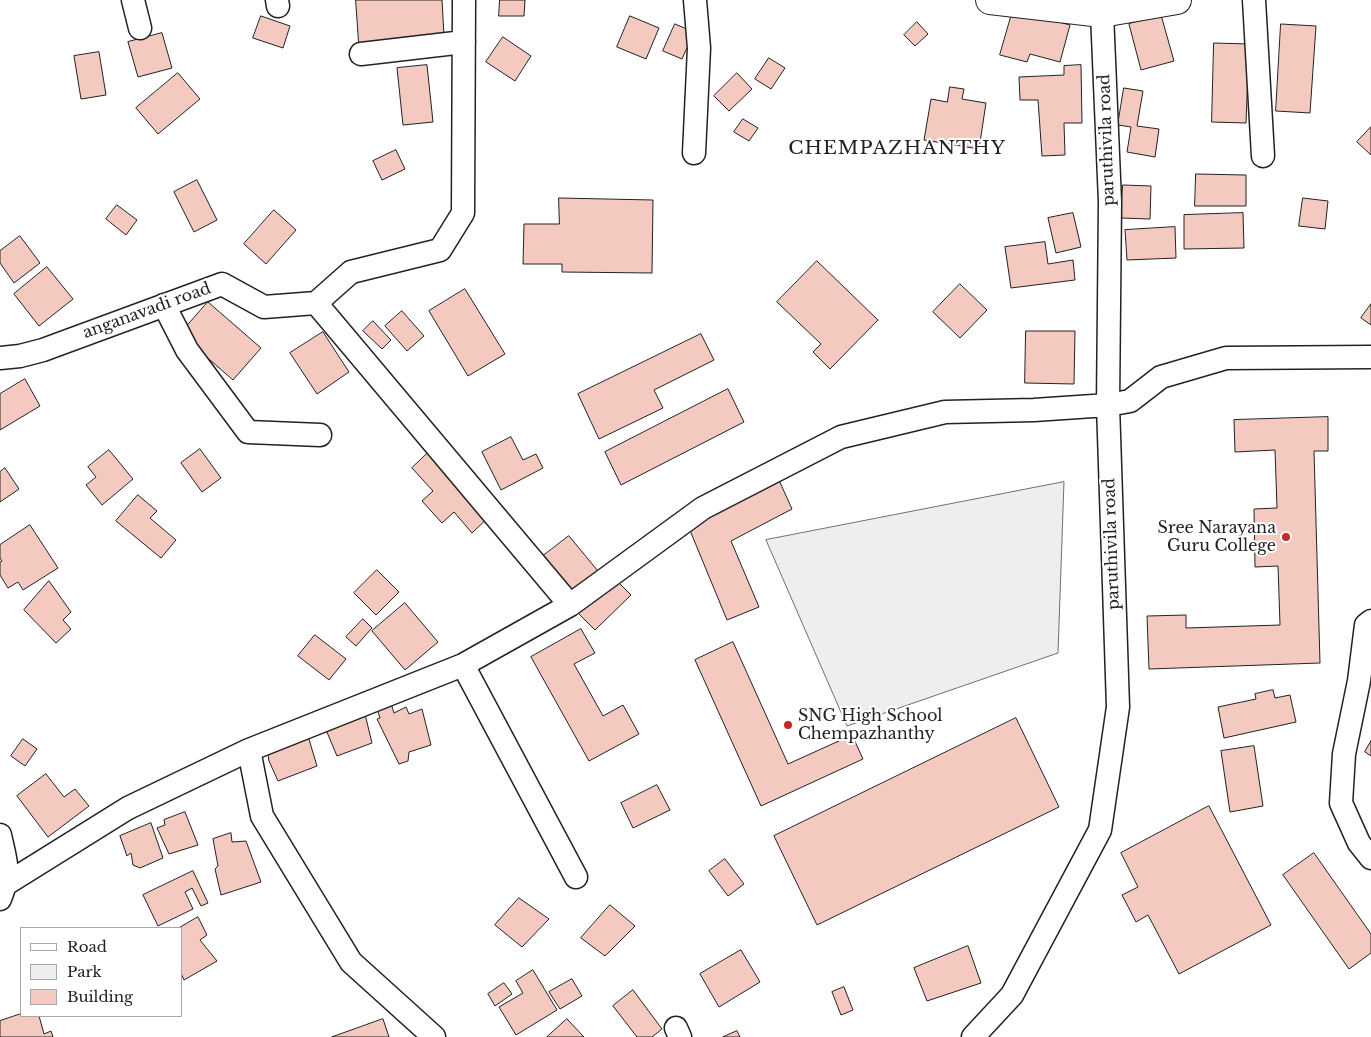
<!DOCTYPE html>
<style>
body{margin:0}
#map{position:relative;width:1371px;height:1037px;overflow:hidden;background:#fff;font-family:"Libre Baskerville",serif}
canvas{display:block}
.legend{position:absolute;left:20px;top:927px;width:162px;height:90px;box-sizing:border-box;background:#fff;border:1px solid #a7a7a7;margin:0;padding:6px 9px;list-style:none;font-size:15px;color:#222}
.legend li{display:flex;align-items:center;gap:10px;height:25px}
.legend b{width:25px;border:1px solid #a7a7a7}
</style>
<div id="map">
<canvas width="1371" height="1037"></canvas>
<ul class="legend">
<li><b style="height:6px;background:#fff"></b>Road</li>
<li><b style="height:14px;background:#eee"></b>Park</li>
<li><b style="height:14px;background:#f3c9c0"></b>Building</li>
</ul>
</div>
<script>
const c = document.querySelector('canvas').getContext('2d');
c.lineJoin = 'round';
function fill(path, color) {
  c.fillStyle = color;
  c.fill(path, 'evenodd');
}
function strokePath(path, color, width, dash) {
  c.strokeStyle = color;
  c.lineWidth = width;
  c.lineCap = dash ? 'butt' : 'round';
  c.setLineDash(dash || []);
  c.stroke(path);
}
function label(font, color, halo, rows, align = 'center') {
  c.font = font + ' "Libre Baskerville",serif';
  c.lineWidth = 4;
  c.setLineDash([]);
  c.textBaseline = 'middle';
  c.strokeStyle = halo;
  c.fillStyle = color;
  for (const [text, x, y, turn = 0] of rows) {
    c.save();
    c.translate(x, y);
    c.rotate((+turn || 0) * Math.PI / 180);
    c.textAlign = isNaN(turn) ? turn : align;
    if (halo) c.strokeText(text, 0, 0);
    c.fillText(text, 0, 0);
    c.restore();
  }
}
const green = new Path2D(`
 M1064,482l-6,171 -211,73 -81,-186z`);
const building = new Path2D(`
 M356,0h86l2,36 -85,7z
 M500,0h25l-1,16h-25z
 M1013,10l57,15 -10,37 -30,-8 -3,8 -27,-7z
 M1161,15l13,46 -33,9 -12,-46z
 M261,16l29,10 -7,22 -30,-10z
 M630,16l29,12 -13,31 -29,-12z
 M917,22l11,12 -13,12 -11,-11z
 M675,24l19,8 -12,27 -19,-8z
 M1281,24l35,2 -6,87 -34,-2z
 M162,33l10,35 -34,9 -10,-35z
 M503,37l28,19 -16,25 -29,-19z
 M1214,43l35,1 -3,79 -34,-1z
 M99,52l7,43 -25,4 -7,-43z
 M769,58l16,10 -14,21 -16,-10z
 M427,65l6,57 -30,3 -6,-57z
 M1081,65l1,58h-18l1,32 -23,1 -4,-56h-18l-1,-23 45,-2v-9z
 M178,73l22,26 -42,35 -22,-26z
 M737,73l15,16 -23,22 -15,-15z
 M950,87l14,2 -2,10 24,4 -7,46 -55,-9 7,-41 16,3z
 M1124,88l19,3 -6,35 22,3 -4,28 -28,-5 4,-25 -13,-2z
 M743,119l15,9 -9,13 -15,-9z
 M1371,127v28l-14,-13z
 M396,150l9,19 -23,11 -9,-19z
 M1196,174l50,1v31h-51z
 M197,180l20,40 -23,12 -20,-40z
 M1123,185l28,1 -1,33 -29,-1z
 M559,198l94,2 -1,73 -90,-1v-8h-39l1,-40h35z
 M1303,198l25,3 -3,28 -26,-3z
 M117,205l20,15 -11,15 -20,-16z
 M274,210l22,20 -30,34 -22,-20z
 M1073,213l8,34 -25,6 -8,-35z
 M1243,213l1,35 -60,1v-34z
 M1175,227l1,31 -49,2 -2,-30z
 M20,236l20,27 -26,20 -14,-20v-12z
 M1045,242l3,22 25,-4 2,20 -64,8 -6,-41z
 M817,261l61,59 -48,49 -17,-17 8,-8 -44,-42z
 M47,267l26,32 -34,27 -25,-32z
 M960,284l27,26 -27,28 -27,-26z
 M465,289l40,65 -37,22 -39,-65z
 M208,302l53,46 -28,32 -53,-46z
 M1371,304v21l-10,-7z
 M402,311l22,25 -17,15 -22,-25z
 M373,321l18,19 -9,9 -19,-18z
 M1026,331h49l-1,53 -49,-1z
 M323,332l26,40 -32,22 -27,-41z
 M701,334l13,26 -60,30 9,18 -64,31 -21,-45z
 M25,379l15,27 -40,24v-36z
 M728,389l16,33 -123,63 -16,-33z
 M1328,417v34h-14l6,212 -171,6 -2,-53 39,-1v13l94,-3 -2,-59 -23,1 -1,-58 23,-1 -2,-58 -40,2 -1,-32z
 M511,437l12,23 13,-6 7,14 -42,22 -19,-38z
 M200,449l21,29 -19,14 -21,-29z
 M109,450l24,29 -31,26 -16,-20 10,-8 -8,-10z
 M430,451l60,65 -18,17 -18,-21 -12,11 -20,-22 11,-10 -21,-23z
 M5,468l14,21 -19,13v-30z
 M778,478l14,31 -61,32 28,66 -32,13 -38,-92z
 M138,495l19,16 -7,7 26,22 -15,18 -45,-37z
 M30,525l28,43 -35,22 -5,-8 -10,6 -8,-13v-13l2,-1 -2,-3v-13z
 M569,536l29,35 -26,20 -29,-35z
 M377,570l22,22 -23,23 -22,-22z
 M612,576l19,19 -36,35 -19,-19z
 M49,581l22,31 -8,8 8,9 -15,14 -32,-33z
 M405,603l33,39 -33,28 -33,-39z
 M363,619l9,9 -16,18 -10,-9z
 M581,629l14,24 -21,11 29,52 20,-11 16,29 -50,27 -58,-104z
 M315,635l31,24 -17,21 -31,-24z
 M733,642l55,122 64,-29 11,24 -102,47 -66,-146z
 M1273,690l2,8 15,-3 6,27 -72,16 -6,-31 38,-8 -1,-5z
 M391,703l3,10 12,-6 3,7 13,-5 9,36 -22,7 -1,9 -9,3 -22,-45 3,-1 -3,-9z
 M364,710l8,33 -35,13 -13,-31z
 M1016,718l43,89 -242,118 -43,-89z
 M308,736l9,30 -39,15 -9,-20 -2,-13z
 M23,739l14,10 -12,17 -14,-10z
 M1371,741v15l-6,-4z
 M1254,746l9,60 -33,6 -9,-61z
 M46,774l18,23 11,-8 14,17 -41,31 -31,-41z
 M657,785l13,25 -37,18 -12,-25z
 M1209,806l62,119 -92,49 -31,-59 -12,7 -14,-27 16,-8 -17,-34z
 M185,812l13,33 -29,9 -12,-26 8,-3 -1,-5z
 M151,823l12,35 -23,10 -7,-3 -2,-12 -4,3 -7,-20z
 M231,833l1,9 14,-1 15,41 -40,13 -6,-26 3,-3 -5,-27z
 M1314,853l57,81v19l-22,16 -66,-94z
 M725,859l19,25 -16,12 -19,-25z
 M193,871l15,32 -7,3 -9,-18 -7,4 8,17 -35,17 -15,-31z
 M519,898l30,21 -27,28 -27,-22z
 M610,905l25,21 -30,30 -24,-18z
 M198,917l9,18 -7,5 17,21 -33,19 -3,-7v-45h-2z
 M968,946l13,37 -54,18 -13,-33z
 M741,950l19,32 -41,25 -19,-33z
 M533,970l24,40 -41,25 -17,-28 24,-14 -7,-12z
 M572,979l10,17 -22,13 -11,-17z
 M504,983l8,11 -17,12 -7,-12z
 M844,987l9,23 -12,5 -9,-23z
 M633,990l29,39 -10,8h-15l-24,-31z
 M21,1014v2h18l5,18 7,-3 2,6h-53v-16z
 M383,1019l6,18h-57z
 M567,1019l17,18h-37z
 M737,1031l3,6h-17z`);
const street = new Path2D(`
 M133,0l7,28
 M277,0l1,6
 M1254,0l9,156
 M361,54l103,-12
 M694,153l5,-105 -4,-48
 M316,303l254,302
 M164,305l23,45 61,82 72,3
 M0,358l20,-2 23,-6 179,-66 42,23 52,-4 35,-31 89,-22 23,-37 1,-213
 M1371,621l-5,4 -7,56 -15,73 -3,49 18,40 12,15
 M463,665l113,212
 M0,835c6,28 11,36 0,64
 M6,884l122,-76 121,-58
 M676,1028l4,9
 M434,1037l-83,-75 -89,-146 -13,-66 214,-85 107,-60 133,-97 138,-71 104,-25 89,-2 74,-5 22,-4 31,-24 65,-19 145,-1
 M973,1037l39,-42 88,-165 18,-123 -10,-302 2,-203 -8,-189`);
const secondary = new Path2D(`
 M990,0l112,13 75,-13`);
const markers = [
 [1286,537,5,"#c62828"],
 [788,725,5,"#c62828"]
];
const streetNames = [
 ["paruthivila road",1107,140,-92],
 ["anganavadi road",147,311,-20],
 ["paruthivila road",1112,544,-92]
];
const poiNames = [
 ["Sree Narayana",1276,528],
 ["Guru College",1276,546],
 ["SNG High School",798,716,"left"],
 ["Chempazhanthy",798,734,"left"]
];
const quarterNames = [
 ["CHEMPAZHANTHY",897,149]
];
fill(green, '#eee');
strokePath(green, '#6f6f6f', 1);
fill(building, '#f3c9c0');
strokePath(building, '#222', 1);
strokePath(street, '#222', 25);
strokePath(secondary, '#222', 30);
strokePath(street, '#fff', 22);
strokePath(secondary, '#fff', 28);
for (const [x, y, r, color] of markers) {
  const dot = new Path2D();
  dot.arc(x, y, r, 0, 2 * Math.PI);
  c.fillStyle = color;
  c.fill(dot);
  strokePath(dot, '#fff', 2);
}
label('16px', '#222', '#fff', streetNames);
label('16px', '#222', '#fff', poiNames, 'right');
c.letterSpacing = '1px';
label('19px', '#222', '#fff', quarterNames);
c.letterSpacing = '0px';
</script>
